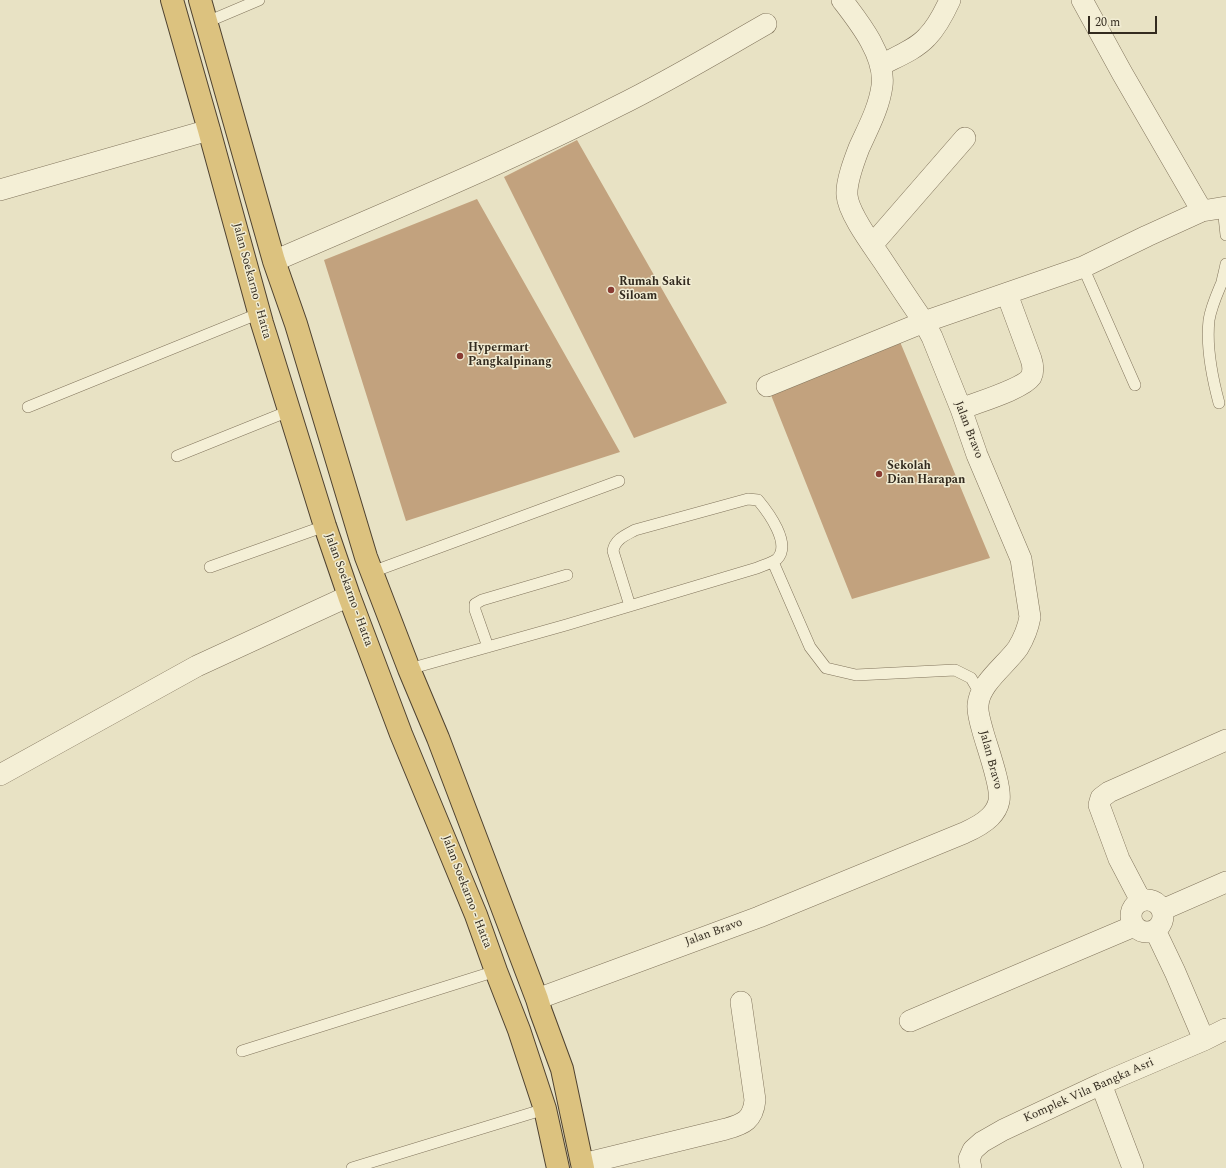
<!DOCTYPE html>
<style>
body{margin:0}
#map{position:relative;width:1226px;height:1168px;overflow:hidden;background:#e8e2c4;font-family:Spectral,serif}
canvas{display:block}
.scale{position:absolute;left:1088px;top:16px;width:69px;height:18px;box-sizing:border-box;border:2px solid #332b1f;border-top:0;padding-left:5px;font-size:12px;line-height:14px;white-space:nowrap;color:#332b1f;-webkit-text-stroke:3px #f1ecd3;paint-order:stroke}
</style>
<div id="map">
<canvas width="1226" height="1168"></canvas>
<div class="scale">20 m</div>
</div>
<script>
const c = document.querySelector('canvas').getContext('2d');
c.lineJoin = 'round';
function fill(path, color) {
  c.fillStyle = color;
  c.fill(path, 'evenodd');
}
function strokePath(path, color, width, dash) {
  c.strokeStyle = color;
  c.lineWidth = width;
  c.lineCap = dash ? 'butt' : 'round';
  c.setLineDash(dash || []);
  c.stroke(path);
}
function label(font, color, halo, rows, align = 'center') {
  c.font = font + ' Spectral,serif';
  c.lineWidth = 3;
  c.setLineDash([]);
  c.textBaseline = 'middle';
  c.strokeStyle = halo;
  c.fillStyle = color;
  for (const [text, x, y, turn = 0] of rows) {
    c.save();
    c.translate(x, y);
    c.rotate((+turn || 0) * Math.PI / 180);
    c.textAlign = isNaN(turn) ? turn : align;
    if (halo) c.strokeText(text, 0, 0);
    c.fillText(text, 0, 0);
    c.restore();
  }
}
const building = new Path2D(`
 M577,140l150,263 -93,35 -130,-261z
 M477,199l143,253 -214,69 -82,-261z
 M898,337l92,221 -138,41 -83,-209z`);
const service = new Path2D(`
 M207,22l52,-22
 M1223,207l3,28
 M1083,267l52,118
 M1219,403c-7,-26 -13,-56 -10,-83 2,-13 8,-26 13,-38 1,-6 3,-12 4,-18
 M28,407l232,-94
 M177,456l112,-45
 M773,562l37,85 16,21 30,7 99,-5 16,8 10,17
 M210,567l115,-41
 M372,572l247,-91
 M488,647l-13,-37v-6l7,-4 85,-25
 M409,669l157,-44 191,-57c7,-3 15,-5 20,-9 15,-15 -9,-47 -19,-59l-10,-1 -113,31c-9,5 -20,9 -22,21l17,55
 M242,1051l254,-80
 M352,1168l193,-59`);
const minor = new Path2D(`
 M1082,0l40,73 80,138
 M881,65c15,-8 34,-15 46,-28 10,-10 17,-24 23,-37
 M0,190l209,-60
 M872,245l93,-107
 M274,261c115,-50 232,-98 344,-155 51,-25 99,-54 148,-82
 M767,386l157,-64 159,-55 64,-31 55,-25 24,-4
 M961,409c14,-6 62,-20 70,-32 3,-6 2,-12 0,-18l-24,-65
 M0,775l197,-109 152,-70
 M1131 916a16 16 0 1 1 32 0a16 16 0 1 1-32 0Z
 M1141,901l-22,-42 -20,-54 2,-7 8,-6 117,-52
 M1162,910l64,-28
 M1155,930l20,42 29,68
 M537,999l222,-82 205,-84c9,-4 19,-9 26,-16 4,-4 8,-11 9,-16 3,-14 -12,-54 -16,-69 -2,-7 -6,-20 -5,-27 1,-21 28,-40 40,-57 6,-10 10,-20 12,-31l-9,-58 -44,-104 -16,-46 -29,-72 -8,-15c-14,-20 -27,-40 -41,-61 -10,-15 -35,-48 -36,-66 -1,-13 7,-34 12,-47 9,-20 20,-40 23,-62 4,-30 -23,-64 -40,-86
 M910,1021l224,-95
 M1101,1084l32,84
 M583,1164l143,-35c18,-5 27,-9 29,-29l-14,-98
 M971,1168l-2,-9 4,-9 9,-8 21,-12 98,-46 103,-44 22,-11`);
const trunk = new Path2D(`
 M172,0l37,130 53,193 63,203 24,70 52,138 75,181 20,56 23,59 26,79 13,59
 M200,0l74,261 22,63 70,233 43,112 29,69 99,261 4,13 21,57 21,99`);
const markers = [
 [611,290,4,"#893c33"],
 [460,356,4,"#893c33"],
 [879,474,4,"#893c33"]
];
const streetNames = [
 ["Jalan Soekarno - Hatta",251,281,75],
 ["Jalan Bravo",968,430,69],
 ["Jalan Soekarno - Hatta",348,590,70],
 ["Jalan Bravo",990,760,75],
 ["Jalan Soekarno - Hatta",466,892,69],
 ["Jalan Bravo",714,933,-20],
 ["Komplek Vila Bangka Asri",1089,1091,-24]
];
const poiNames = [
 ["Rumah Sakit",619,283],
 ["Siloam",619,297],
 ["Hypermart",468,349],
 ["Pangkalpinang",468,363],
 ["Sekolah",887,467],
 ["Dian Harapan",887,481]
];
fill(building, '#c2a27e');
strokePath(service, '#81745c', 12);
strokePath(minor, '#81745c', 22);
strokePath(trunk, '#4f4230', 24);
strokePath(service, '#f4efd6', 11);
strokePath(minor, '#f4efd6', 21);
strokePath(trunk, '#dcc27f', 22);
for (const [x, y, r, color] of markers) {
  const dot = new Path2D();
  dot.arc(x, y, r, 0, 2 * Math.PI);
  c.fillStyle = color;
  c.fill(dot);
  strokePath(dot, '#f1ecd3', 1.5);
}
label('12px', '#332b1f', '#f1ecd3', streetNames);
label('bold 12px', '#332b1f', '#f1ecd3', poiNames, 'left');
</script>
